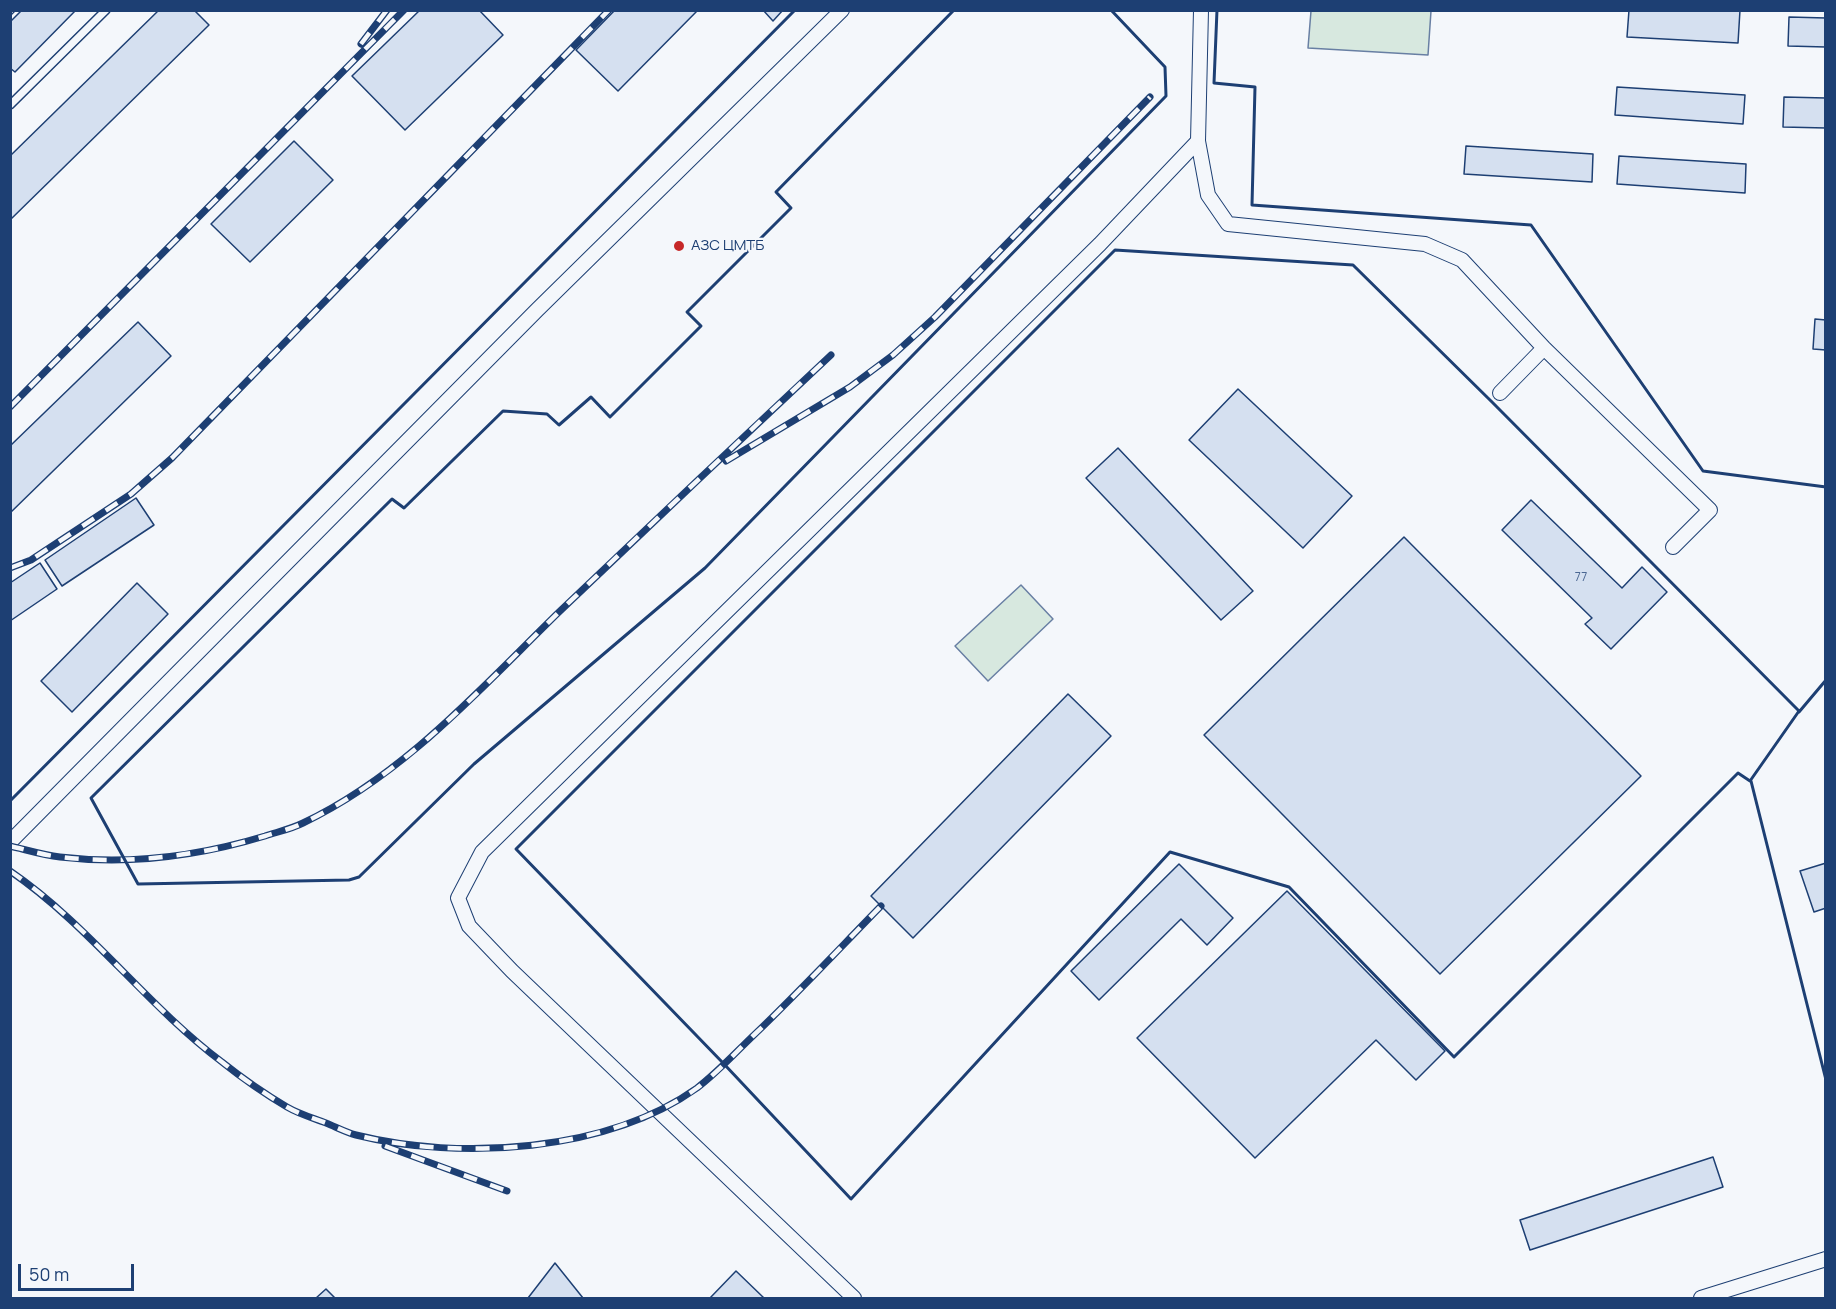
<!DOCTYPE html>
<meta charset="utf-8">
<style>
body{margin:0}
#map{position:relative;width:1836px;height:1309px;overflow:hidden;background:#f4f7fb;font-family:Manrope,sans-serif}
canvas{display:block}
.frame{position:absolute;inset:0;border:12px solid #1d3f73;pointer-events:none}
.scale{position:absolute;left:18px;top:1264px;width:116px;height:27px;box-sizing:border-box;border:3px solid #1d3f73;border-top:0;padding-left:8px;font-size:18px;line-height:21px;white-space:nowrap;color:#1d3f73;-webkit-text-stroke:4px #f4f7fb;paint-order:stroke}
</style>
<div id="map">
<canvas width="1836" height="1309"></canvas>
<div class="frame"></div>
<div class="scale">50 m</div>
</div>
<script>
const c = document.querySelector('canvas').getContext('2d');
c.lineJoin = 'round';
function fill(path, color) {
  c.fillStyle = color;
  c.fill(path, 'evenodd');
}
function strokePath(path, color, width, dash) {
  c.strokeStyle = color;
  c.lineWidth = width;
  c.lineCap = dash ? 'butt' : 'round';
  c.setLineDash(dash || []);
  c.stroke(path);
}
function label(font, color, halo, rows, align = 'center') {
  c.font = font + ' Manrope,sans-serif';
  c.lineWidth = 4.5;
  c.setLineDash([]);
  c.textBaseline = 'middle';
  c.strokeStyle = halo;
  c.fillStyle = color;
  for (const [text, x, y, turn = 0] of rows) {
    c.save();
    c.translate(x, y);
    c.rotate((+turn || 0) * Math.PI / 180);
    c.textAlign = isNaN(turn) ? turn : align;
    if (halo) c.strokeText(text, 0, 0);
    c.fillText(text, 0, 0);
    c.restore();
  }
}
const green = new Path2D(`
 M1311,11h120l-3,44 -120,-7z
 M1021,585l32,34 -65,62 -33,-35z`);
const building = new Path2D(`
 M22,10h54l-61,62 -5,-4v-46z
 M159,10h35l15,15 -199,195v-64z
 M420,10h59l24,25 -98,95 -53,-54z
 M615,10h83l-80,81 -42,-41z
 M763,10h20l-10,11z
 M1629,10h111l-2,33 -111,-6z
 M1789,17l37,1v29l-38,-1z
 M1617,87l128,8 -2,29 -128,-9z
 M1784,97l42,1v30l-43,-1z
 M294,141l39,39 -83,82 -39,-38z
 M1466,146l127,8 -1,28 -128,-8z
 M1619,156l127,8 -1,29 -128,-9z
 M1815,319l11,1v30l-13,-1z
 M138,322l33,34 -161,157v-67z
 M1238,389l114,107 -49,52 -114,-108z
 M1118,448l135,143 -32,29 -135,-142z
 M136,498l18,27 -92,61 -17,-26z
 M1531,500l91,88 20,-21 25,25 -56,57 -26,-25 7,-6 -90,-88z
 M1404,537l237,239 -201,198 -236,-239z
 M40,563l17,26 -47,32v-38z
 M137,583l31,31 -96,98 -31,-31z
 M1068,694l43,42 -198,202 -42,-42z
 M1826,863v45l-12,4 -14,-41z
 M1179,864l54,54 -26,27 -26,-26 -82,81 -28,-29z
 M1287,891l158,160 -29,29 -40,-40 -121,118 -118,-120z
 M1713,1157l10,30 -193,63 -10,-30z
 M555,1263l28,35h-55z
 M736,1271l28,27h-54z
 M326,1289l9,9h-19z`);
const service = new Path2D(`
 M10,105l96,-95`);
const minor = new Path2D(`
 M1201,10l-3,131 10,54 20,29 197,20 37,16 82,88 166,162 -37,37
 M1500,393l44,-45
 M10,842l527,-532 305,-300
 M854,1298l-342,-327 -43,-45 -11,-28 24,-46 618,-608 98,-103
 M1701,1298l125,-39`);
const rail = new Path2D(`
 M10,12l2,-2
 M361,44l26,-34
 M10,407l394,-397
 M726,461l124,-74 43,-32 42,-38 215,-220
 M10,568l21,-8 100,-66 41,-36 437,-448
 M10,846c17,4 33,9 50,11 68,8 139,-1 205,-21 12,-4 26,-7 38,-13 101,-48 177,-134 256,-211 90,-86 181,-172 272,-257
 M10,871c79,54 136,134 212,191 20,16 43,32 65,45 12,7 26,11 39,16 10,4 19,9 30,12 104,26 251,17 341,-47 21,-16 39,-36 58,-54 43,-41 84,-85 126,-128
 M385,1146l122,45`);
const wall = new Path2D(`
 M954,10l-178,182 15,16 -104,104 14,14 -91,91 -19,-20 -32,28 -12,-11 -44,-3 -99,97 -12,-9 -301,299 47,86 211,-4 10,-3 115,-113 231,-196 461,-472 -1,-29 -54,-57
 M1217,10l-3,73 41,4 -3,118 279,20 172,246 123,16
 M1115,250l238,15 139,137 307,309 -49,70 -12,-8 -284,284 -165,-170 -119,-35 -319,347 -127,-135 -208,-215z
 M1799,712l27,-32
 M1751,781l75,299
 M10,801l785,-791`);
const markers = [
 [679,246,6,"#c62828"]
];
const numberNames = [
 ["77",1581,578]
];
const poiNames = [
 ["АЗС ЦМТБ",691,246]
];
fill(green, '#d7e8df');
strokePath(green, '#687fa3', 1.5);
fill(building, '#d5e0f0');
strokePath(building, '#1d3f73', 1.5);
strokePath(service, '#1d3f73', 10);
strokePath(minor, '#1d3f73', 16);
strokePath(service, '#f4f7fb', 7);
strokePath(minor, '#f4f7fb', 14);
strokePath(rail, '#1d3f73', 7);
strokePath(rail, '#f4f7fb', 4.5, [14]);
strokePath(wall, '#1d3f73', 3);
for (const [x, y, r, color] of markers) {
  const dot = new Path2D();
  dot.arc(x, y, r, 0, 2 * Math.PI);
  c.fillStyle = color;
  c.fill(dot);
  strokePath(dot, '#f4f7fb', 2);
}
label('12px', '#4b6792', null, numberNames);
label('15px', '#1d3f73', '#f4f7fb', poiNames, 'left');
</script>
